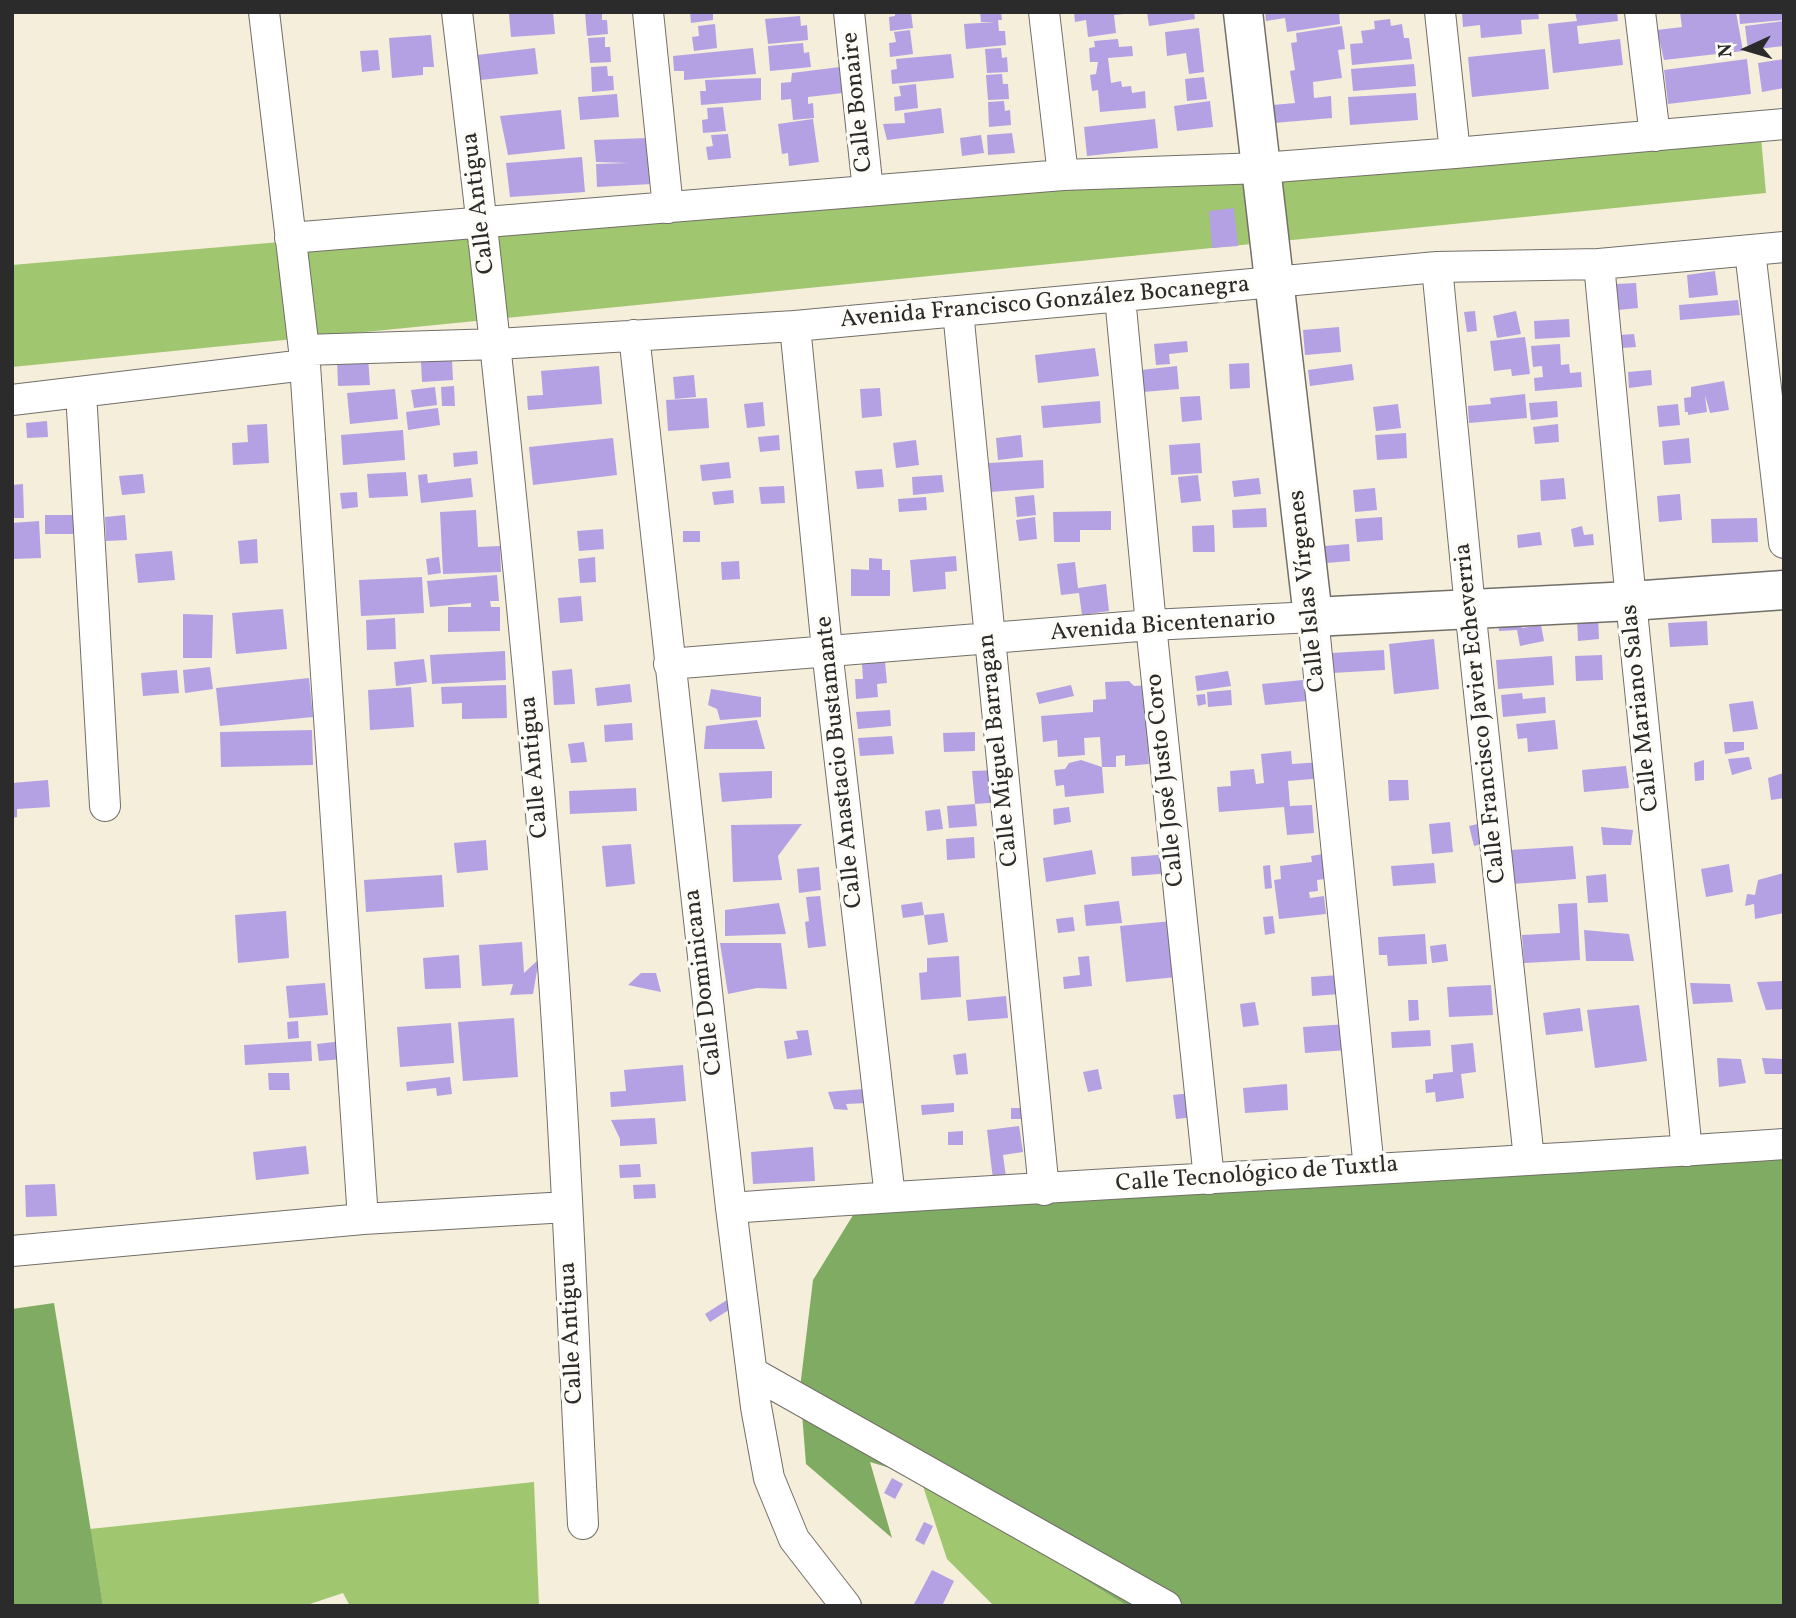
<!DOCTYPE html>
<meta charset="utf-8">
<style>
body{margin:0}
#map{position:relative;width:1796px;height:1618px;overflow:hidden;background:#f5eedb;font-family:Vollkorn,serif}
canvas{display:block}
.frame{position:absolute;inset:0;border:14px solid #2b2b2b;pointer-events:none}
.north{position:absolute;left:1712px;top:14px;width:70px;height:70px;-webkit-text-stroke:5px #fdfcf7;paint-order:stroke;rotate:266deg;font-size:19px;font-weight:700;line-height:28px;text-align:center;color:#2b2b2b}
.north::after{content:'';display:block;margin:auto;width:24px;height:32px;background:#2b2b2b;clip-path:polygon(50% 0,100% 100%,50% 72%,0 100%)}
</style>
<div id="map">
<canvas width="1796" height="1618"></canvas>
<div class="frame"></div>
<div class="north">N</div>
</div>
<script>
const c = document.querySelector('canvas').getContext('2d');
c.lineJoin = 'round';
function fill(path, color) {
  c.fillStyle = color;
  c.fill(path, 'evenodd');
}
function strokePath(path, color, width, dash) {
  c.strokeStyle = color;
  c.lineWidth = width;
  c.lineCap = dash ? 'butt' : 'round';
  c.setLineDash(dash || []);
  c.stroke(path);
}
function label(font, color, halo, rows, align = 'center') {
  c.font = font + ' Vollkorn,serif';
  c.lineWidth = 7;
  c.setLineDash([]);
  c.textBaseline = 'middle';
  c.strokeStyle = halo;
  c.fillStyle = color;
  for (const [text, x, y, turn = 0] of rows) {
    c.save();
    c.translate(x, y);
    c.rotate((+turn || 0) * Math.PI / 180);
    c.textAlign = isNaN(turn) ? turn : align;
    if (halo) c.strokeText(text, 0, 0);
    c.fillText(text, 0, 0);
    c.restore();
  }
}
const green = new Path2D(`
 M1759,115l7,78 -1754,174v-102z
 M920,1477l207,129h-133l-47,-47z
 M534,1482l5,124h-189l-7,-13 -39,13h-201l-13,-77z`);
const forest = new Path2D(`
 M1784,1158v448h-657l-207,-129 -50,-15 22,76 -86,-74 -6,-76 13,-108 42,-68z
 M54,1303l49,303h-91v-297z`);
const building = new Path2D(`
 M523,12h30l2,22 -44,3 -2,-23z
 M585,12h17v8h5l1,14 -21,2z
 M690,12h23v8l-22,3z
 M895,12h16l2,16 -23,3 -1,-14 6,-1z
 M980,12h21l1,8h-4l1,11h6l1,14 -40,4 -2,-25 31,-2h-14z
 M1074,12h50v2l-10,1 2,18 -28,4 -2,-17 -11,2z
 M1147,12h47l1,7 -46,7z
 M1265,12h74l1,12 -53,8 -2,-14 -19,3z
 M1462,12h76l1,7 -18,1 1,14 -41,4 -1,-13 -17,2z
 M1575,12h42l1,9 -41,5 2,18 41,-5 3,26 -70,8 -5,-49 29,-3z
 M1680,12h56l7,39 -79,9 -7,-30 25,-3z
 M1739,12h45v8l-44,4z
 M800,16l1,10 6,-1 1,15 -40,4 -3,-25z
 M1390,19l1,7 11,-2 2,14h5l3,21 -60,6 -2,-21 13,-1 -2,-12 14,-2 -1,-8z
 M1784,21v25l-36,4 -3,-24z
 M715,24l2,24 -23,3 -2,-14 7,-1 -1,-10z
 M1342,26l3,23 -7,1 4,28 -29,4 1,16 17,-2 1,22 -58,5 -1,-18 22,-2 -5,-32 5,-1 -4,-27 6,-1 -1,-9z
 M1199,28l5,44 -15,2 -3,-21 -19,3 -2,-24z
 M910,30l3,24 -23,3 -1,-14 7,-1 -2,-10z
 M431,35l3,32h-11v8l-31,3 -3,-40z
 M605,37v10h5l1,15 -21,1 -2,-25z
 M1118,39l1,8 13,-1 1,10 -25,2 3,25 10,-2 1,6 9,-1 1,7 13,-2 1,17 -46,4 -2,-22 -6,1 -2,-16 6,-1 2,-12h-8l-1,-14 6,-1 -1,-6z
 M803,43l1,10 5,-1 2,15 -41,4 -2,-25z
 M535,48l3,26 -58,6 -3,-25z
 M753,48l3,26 -72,6v-9h-10l-1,-15z
 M1001,48l1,10 5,-1 1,15 -21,1 -2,-24z
 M1545,49l4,40 -77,8 -4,-40z
 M378,50l2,20 -18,2 -2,-21z
 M951,54l3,24 -62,6 -1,-14 6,-1 -1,-10z
 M1747,59l4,35 -83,10 -4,-34z
 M1784,59v29l-22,4 -4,-29z
 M1414,64l2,22 -63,5 -2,-22z
 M607,66l1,10h5l1,14 -22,2 -1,-25z
 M840,67l3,26 -35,4v7l5,-1 1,15 -21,2 -2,-21 -10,1v-17l10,-1 1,-9z
 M1002,74l1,10h5l1,15 -21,1 -2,-25z
 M1204,77l3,22 -20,2 -2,-22z
 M761,78v22l-60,5 -1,-14h6l-1,-11z
 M916,84l2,24 -23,3 -1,-14 7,-1 -2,-10z
 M1416,93l2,27 -68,5 -2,-28z
 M617,94l2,23 -39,3 -2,-23z
 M1004,101l1,10 5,-1 1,15 -22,2 -1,-25z
 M1210,101l3,26 -36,4 -3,-25z
 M723,107l3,24 -23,2 -1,-13 6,-1 -1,-11z
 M941,108l3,25 -57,7 -4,-16 22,-1 -1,-10z
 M561,110l4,39 -57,6 -8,-39z
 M813,119l6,43 -30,4 -1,-13 -6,1 -4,-30z
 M1155,119l3,29 -71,8 -3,-29z
 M1012,133l3,20 -27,2 -1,-20z
 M728,134l3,24 -23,2 -2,-13 7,-1 -2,-11z
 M981,135l3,18 -22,3 -2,-18z
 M647,138l1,25h3l1,21 -55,3 -1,-23 32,-1 -32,-1 -2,-22z
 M582,157l3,35 -75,5 -4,-34z
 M1234,208l4,38 -26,2 -3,-37z
 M1715,271l3,24 -29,3 -2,-23z
 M1636,283l2,25 -20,2 -2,-26z
 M1738,300l2,15 -60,5 -1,-15z
 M1475,311l2,20 -10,1 -3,-20z
 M1516,311l5,23 -24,4 -4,-22z
 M1569,319l1,18 -35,2 -1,-18z
 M1339,327l2,25 -36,3 -2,-25z
 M1634,334l2,13 -14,1 -2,-13z
 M1525,337l5,37 -18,2 -1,-7 -17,2 -4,-30z
 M1187,341l1,11 -19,2 1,10 -14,1 -2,-21z
 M1560,344l1,21 8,-1 1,9 11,-1 1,15 -47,4 -1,-13 9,-1 -1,-11 -9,1 -2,-21z
 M1095,348l4,28 -61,7 -3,-28z
 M368,357l2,28 -32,1 -1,-27z
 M452,360l1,20 -31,2 -1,-20z
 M1249,363l1,25 -20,1 -1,-25z
 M1352,364l2,16 -44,6 -2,-16z
 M599,366l3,38 -74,6 -1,-14 16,-1 -2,-24z
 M1177,366l2,23 -36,3 -2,-22z
 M1651,370l1,15 -23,3 -1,-16z
 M694,375l2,22 -21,2 -2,-22z
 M1724,381l5,29 -19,3 -5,-18 2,17 -19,3v-3h-3l-1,-14 7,-1v-10z
 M454,386l1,20h-13l-1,-19z
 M435,387l2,18 -23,3 -3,-18z
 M880,388l2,28 -20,2 -2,-29z
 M395,389l3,30 -48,5 -3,-31z
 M1525,394l2,24 -58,5 -1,-17 23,-2 -1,-6z
 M1200,396l2,24 -20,2 -2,-25z
 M707,398l2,30 -41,3 -2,-31z
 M1100,401l1,22 -58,5 -2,-22z
 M1557,401l1,16 -27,3 -2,-17z
 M763,402l2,24 -18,2 -3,-24z
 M1398,404l3,24 -25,3 -3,-24z
 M1678,404l2,21 -21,2 -2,-21z
 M438,408l2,17 -32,5 -2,-18z
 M47,421l1,16 -21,1 -1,-15z
 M267,424l2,39 -36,2 -1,-22 16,-1 -1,-17z
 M1558,424l1,18 -24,2 -2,-17z
 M403,430l2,30 -62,5 -2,-30z
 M1406,433l1,25 -30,2 -2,-25z
 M779,435l1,15 -20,2 -2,-15z
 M1021,435l2,22 -25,3 -2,-22z
 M613,438l4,37 -84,10 -4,-38z
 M1689,438l2,25 -27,2 -2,-24z
 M916,440l3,25 -23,3 -3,-25z
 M1200,443l2,30 -31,2 -2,-30z
 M477,451l1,13 -24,3 -1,-14z
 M1043,460l1,28 -54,4 -1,-29z
 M729,462l2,16 -29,3 -2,-16z
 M882,469l2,18 -27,2 -2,-18z
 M406,472l2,24 -39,2 -2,-24z
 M143,474l2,19 -23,2 -3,-19z
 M427,474l1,9 43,-5 2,19 -52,6 -3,-28z
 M942,475l2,17 -31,3 -1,-18z
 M1198,475l3,26 -20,2 -3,-26z
 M1259,478l2,16 -27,3 -2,-16z
 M1564,478l2,21 -25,2 -1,-21z
 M23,484l1,34h-12v-33z
 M784,486l1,17 -24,1 -2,-17z
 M1375,488l2,22 -22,2 -2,-22z
 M733,490l1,13 -20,2 -2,-13z
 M357,492l1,15 -16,2 -2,-16z
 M1680,494l2,26 -23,2 -2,-26z
 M1034,495l2,20 -19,2 -2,-20z
 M926,497l1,13 -28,2 -1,-13z
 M1266,508l1,19 -34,1 -1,-18z
 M476,510l2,37 22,-1 1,26 -58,2 -3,-62z
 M1111,511v19h-31v12h-26l-1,-30z
 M45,515h28v19h-28z
 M125,515l2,25 -21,1 -1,-24z
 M1035,517l2,22 -18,2 -3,-21z
 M1382,517l1,23 -26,2 -2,-23z
 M1757,518l1,24 -46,1 -1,-24z
 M39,521l2,37 -29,1v-36z
 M1214,525l1,27h-22l-1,-26z
 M1582,526l2,9 9,-1 1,11 -20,2 -3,-18z
 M603,529l1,20 -25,2 -2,-20z
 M683,531h17v11h-17z
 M1540,532l2,13 -24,3 -1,-13z
 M257,539l1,24 -18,1 -2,-23z
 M1349,544l1,17 -24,2 -1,-17z
 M172,551l3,29 -37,3 -3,-29z
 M956,556l1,15 -12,1 1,17 -33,3 -3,-32z
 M439,557l2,16 -13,2 -2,-16z
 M595,557l1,25 -16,1 -2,-24z
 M869,558l13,1v11h8v26h-39v-27l18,1z
 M739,561l1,18 -18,1 -1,-18z
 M1075,562l3,26 28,-4 3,27 -27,4 -3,-22 -18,2 -4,-31z
 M497,575l2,26h-9l1,6h9v24l-52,1v-25h23v-4l-41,4 -3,-26z
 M422,577l2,36 -63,3 -2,-36z
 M581,596l2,25 -23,2 -2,-25z
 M283,609l4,40 -51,5 -4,-41z
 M1520,609l2,19 19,-3 3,16 -24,5 -3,-16 -18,1 -2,-20z
 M183,614l30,1 -1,43h-29z
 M1598,617l1,22 -21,2 -1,-22z
 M395,618l1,31 -29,1 -1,-30z
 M1707,621l1,24 -38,2 -2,-24z
 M1434,639l5,50 -45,5 -5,-50z
 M1384,650l1,20 -53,3 -1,-20z
 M505,651l1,29 -74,4 -2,-29z
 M1602,655l1,25 -27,1 -1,-25z
 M1552,656l2,29 -56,4 -2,-29z
 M424,659l3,23 -31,4 -2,-24z
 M885,662l2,21 -10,1 1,13 -22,2 -1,-20h8l-1,-15z
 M210,667l3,22 -28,4 -2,-23z
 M572,669l3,35 -21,1 -2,-34z
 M177,670l2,23 -36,3 -2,-23z
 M1228,671l3,15 -34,5 -2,-15z
 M309,678l4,39 -93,9 -4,-38z
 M1303,680l3,21 -41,4 -3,-21z
 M1129,681l5,5 15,-1 3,49h-5l2,30 -24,2v-11l-9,1v11h-14l2,26 -39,4 -1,-12 -8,1 -2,-16 11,-1 4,-6 12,-3 21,7 -2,-30 -16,1 1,17 -27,2 -1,-17 -14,2 -2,-26 52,-4v-12l13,-1 -1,-17z
 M630,684l2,18 -35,4 -2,-18z
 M506,685l1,33 -45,1v-16l-20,1 -1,-17z
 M1071,685l3,11 -35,8 -3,-11z
 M411,687l3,40 -44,3 -2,-40z
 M711,689l50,8v20l-41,3 -3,-11 -9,-4z
 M1231,690l1,15 -24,2 -1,-15z
 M1522,693l1,6 22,-2 1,16 -43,4 -2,-22z
 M1205,694l1,10 -8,2 -2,-11z
 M1753,701l5,28 -25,3 -4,-28z
 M890,710l1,16 -33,3 -2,-17z
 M757,720l8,29h-61l2,-23z
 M1555,720l3,29 -30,3 -1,-14 -9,1 -2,-15z
 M632,723l1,17 -28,2 -1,-17z
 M312,730l1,35 -92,2 -1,-35z
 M975,732v19l-31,1 -1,-19z
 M892,736l2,18 -34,2 -2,-18z
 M584,742l3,20 -16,1 -3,-19z
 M1724,742h20v8l-19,4z
 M1291,751l1,13 30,-2 2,16 -36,3 2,25 22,-1 2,28 -27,2 -3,-28 -65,5 -2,-25 14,-1 -1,-15 24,-2 2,15 8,-1 -3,-29z
 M1749,757l3,12 -20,6 -4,-16z
 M1704,760v20l-9,1 -1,-18z
 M1626,766l3,22 -45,4 -2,-22z
 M1000,770l2,32 -27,2 -3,-33z
 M772,771v27l-50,4 -3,-29z
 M1783,773l1,25 -13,2 -3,-22z
 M48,780l2,27 -33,2v8l-5,1v-35z
 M1388,780h20l1,20 -20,1z
 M636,788l1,23 -67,3 -1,-23z
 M975,804l2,22 -28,2 -2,-22z
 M1069,807l2,15 -17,3 -1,-16z
 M940,809l3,20 -16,2 -2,-20z
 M1450,822l3,30 -21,2 -3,-30z
 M1482,823l4,20 -12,3 -5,-20z
 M802,824l-24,32 4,24 -49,2 -2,-57z
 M1601,827l32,3 -2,15h-28z
 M974,837l1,21 -28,2 -1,-21z
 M486,840l2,30 -31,3 -3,-30z
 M631,844l4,40 -29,3 -4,-41z
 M1573,846l3,33 -63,5 -3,-34z
 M1092,850l4,24 -50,8 -3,-24z
 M1170,854l2,19 -40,3 -1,-19z
 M1323,854l2,25 -8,1 1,11 -9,1 1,6 14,-2 2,18 -47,5 -5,-39 7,-1 -1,-13 32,-4 -1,-6z
 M1434,863l2,20 -43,3 -2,-20z
 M1729,864l4,28 -27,5 -5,-28z
 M1270,865l2,23 -7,1 -2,-23z
 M819,867l2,23 -22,3 -2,-24z
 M1784,873v40l-29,6 -1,-15 -9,2 2,-12 8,1 3,-15z
 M1606,874l2,28 -20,1 -2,-27z
 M442,875l2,32 -78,5 -2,-32z
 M820,896l6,50 -18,2 -3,-26 4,-1 -3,-24z
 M1119,901l3,22 -36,3 -2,-21z
 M922,902l2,13 -21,3 -2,-13z
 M779,903l7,31 -61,2v-26z
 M1577,903l3,57 -56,3 -2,-28 38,-2 -2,-29z
 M286,911l3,47 -51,5 -3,-48z
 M944,913l4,29 -20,3 -4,-30z
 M1273,916l2,17 -10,2 -2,-18z
 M1073,917l2,14 -17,2 -2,-14z
 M1172,921l5,56 -51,5 -6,-56z
 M1584,930l45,4 5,27h-48z
 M1425,934l2,30 -39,2 -1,-11h-8l-1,-18z
 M522,942l2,31 15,-14 -6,35 -23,1 3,-11 -31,2 -3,-41z
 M720,943h61l6,46 -30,-1 -29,6z
 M1446,944l2,17 -16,2 -2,-17z
 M459,955l2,33 -36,1 -2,-31z
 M959,956l2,41 -40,3 -2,-27 8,-1v-14z
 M1089,956l3,30 -28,3 -1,-12 17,-2 -2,-18z
 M641,973h15l5,19 -33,-7z
 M1339,975l1,19 -28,2 -1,-19z
 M1784,981v28l-18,1 -9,-28z
 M325,983l3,32 -39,3 -3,-32z
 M1690,983l40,1 3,18 -40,2z
 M1491,985l2,30 -44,2 -2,-30z
 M1006,996l2,22 -40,3 -2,-21z
 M1408,1000h10l1,20 -10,1z
 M1255,1002l4,23 -16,2 -3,-23z
 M1639,1005l8,56 -52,7 -8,-58z
 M1580,1008l3,23 -37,4 -3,-22z
 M514,1018l4,59 -55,4 -5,-59z
 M298,1021l1,17 -11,1 -1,-17z
 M451,1023l3,40 -54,4 -3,-40z
 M1347,1024l1,26 -43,3 -2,-26z
 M808,1030l4,25 -25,4 -3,-18 14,-2 -2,-8z
 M1430,1030l1,16 -39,2 -1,-16z
 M311,1041l1,20 -67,4 -1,-20z
 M342,1041l1,18 -24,2 -2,-17z
 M1473,1043l3,29 -15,2 3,24 -28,4 -1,-10 -9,1 -1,-13 8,-1v-5l20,-2 -2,-27z
 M966,1053l2,21 -12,1 -3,-20z
 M1717,1058l24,1 5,24 -27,4z
 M1762,1058l21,1 1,15h-19z
 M683,1065l3,36 -75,6 -1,-15 16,-1 -2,-21z
 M1098,1069l4,20 -14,3 -5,-20z
 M268,1073h21l1,17h-21z
 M450,1077l2,17 -15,2 -1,-8 -29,3 -1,-9z
 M1287,1084l1,26 -43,3 -2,-25z
 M863,1089l4,14 -21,1 2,6 -14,-1 -6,-17z
 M1191,1093l3,24 -18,2 -3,-24z
 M954,1103v9l-32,3 -1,-10z
 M1011,1108h17v11h-17z
 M655,1118l2,26 -37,2v-7l-9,-19z
 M1019,1126l4,26 -20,3 3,22 -13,2 -6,-49z
 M963,1131v14h-15v-13z
 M306,1146l3,28 -53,6 -3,-28z
 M813,1147l2,34 -62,3 -2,-32z
 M640,1164l1,13 -21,1 -1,-13z
 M55,1184l2,32 -31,1 -1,-32z
 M655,1184l1,14 -22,1 -1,-14z
 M730,1298l5,8 -25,16 -5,-8z
 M892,1478l11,6 -8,15 -11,-6z
 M924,1522l9,4 -9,19 -9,-5z
 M932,1570l22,11 -12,25h-29z`);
const street = new Path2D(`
 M264,12l40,338 59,869
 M457,12c35,291 66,581 90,873 17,212 25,426 36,639
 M648,12l20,196
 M849,12l19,179
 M1044,12l19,163
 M1440,12l15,141
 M1640,12l15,124
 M290,238l773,-63 199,-7 193,-15 329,-29
 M1750,251l34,292
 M1599,264l32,337 56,550
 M1437,267l33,341 59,551
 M1120,297l31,328 58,554
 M958,311l86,879
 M795,326l32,324 63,547
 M634,335l97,873 25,199 13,71 25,61 52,67
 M304,350l193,-6 298,-18 642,-59 162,-3 185,-17
 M81,392l24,414
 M12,400l293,-35
 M669,664l482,-39 162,-8 56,552
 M731,1208c351,-25 702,-40 1053,-64
 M12,1251l351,-32 204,-12
 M753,1373l413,233`);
const secondary = new Path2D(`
 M1243,12l70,605 318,-16 153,-11`);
const streetNames = [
 ["Calle Bonaire",859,102,-96],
 ["Calle Antigua",480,203,-97],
 ["Avenida Francisco González Bocanegra",1045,304,-5],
 ["Calle Islas Vírgenes",1309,591,-96],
 ["Avenida Bicentenario",1163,627,-4],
 ["Calle Mariano Salas",1642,708,-96],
 ["Calle Francisco Javier Echeverria",1482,713,-96],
 ["Calle Miguel Barragan",1000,750,-96],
 ["Calle Anastacio Bustamante",841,762,-96],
 ["Calle Antigua",536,767,-95],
 ["Calle José Justo Coro",1167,780,-96],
 ["Calle Dominicana",705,982,-97],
 ["Calle Tecnológico de Tuxtla",1257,1176,-4],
 ["Calle Antigua",573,1333,-93]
];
fill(green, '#a1c670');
fill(forest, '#80ab62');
fill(building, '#b3a1e4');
strokePath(street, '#726f69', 32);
strokePath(secondary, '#726f69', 41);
strokePath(street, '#fff', 30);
strokePath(secondary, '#fff', 38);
label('24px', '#2b2b2b', '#fdfcf7', streetNames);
</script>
